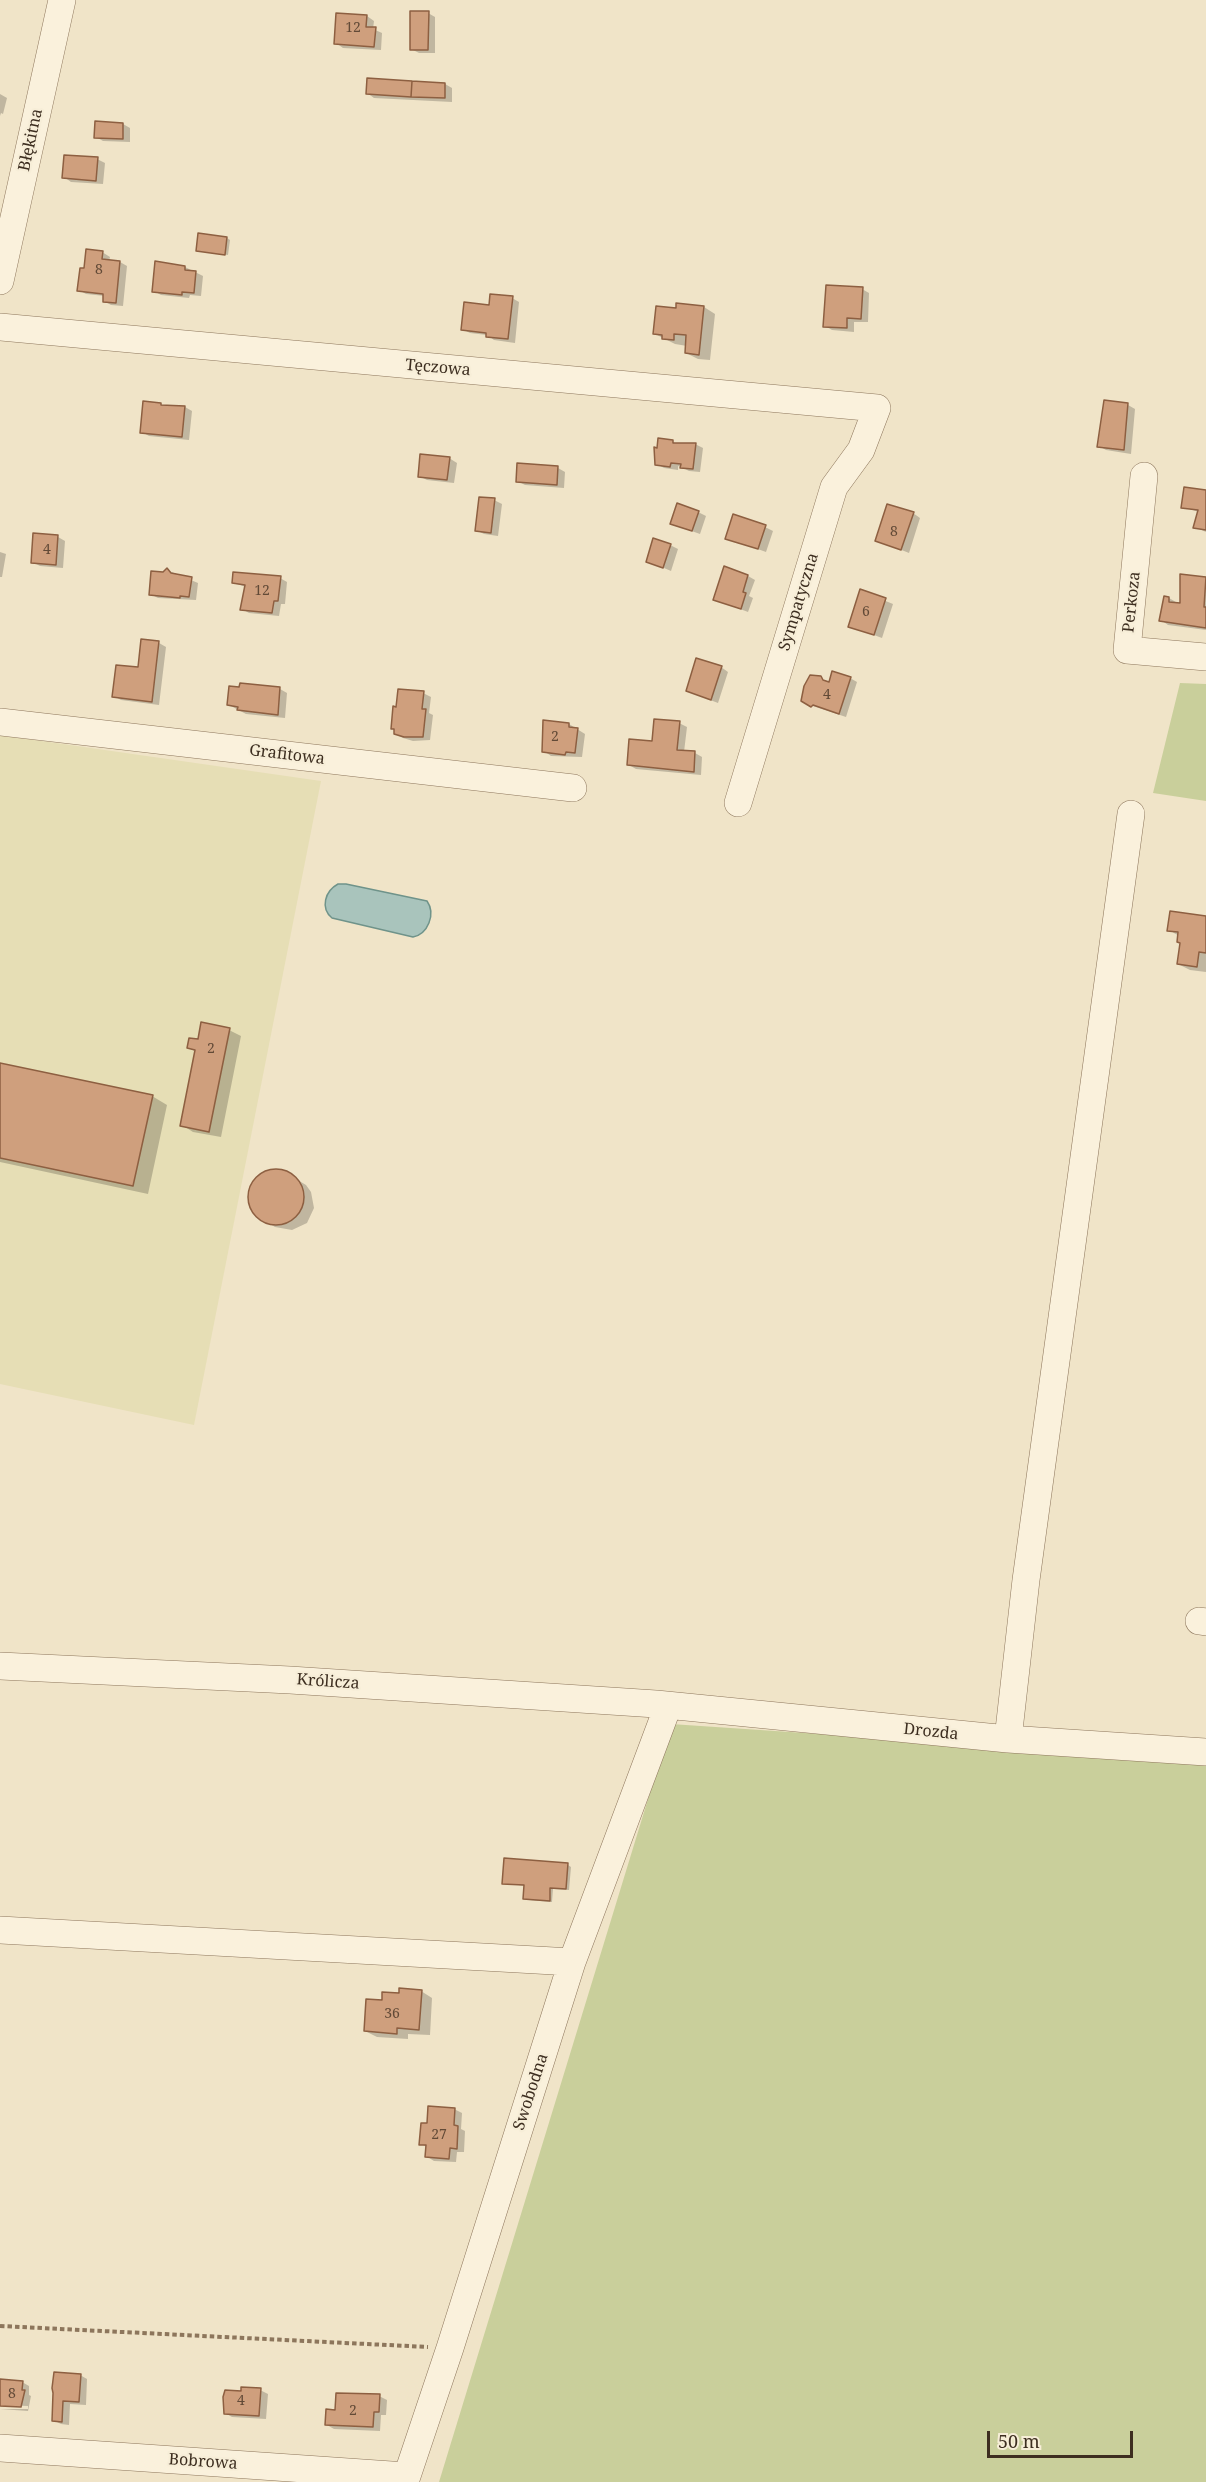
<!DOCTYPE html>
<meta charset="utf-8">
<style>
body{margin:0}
#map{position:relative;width:1206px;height:2482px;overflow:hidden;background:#f0e4c8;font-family:"Noto Serif",serif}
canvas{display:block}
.scale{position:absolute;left:987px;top:2431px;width:146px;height:27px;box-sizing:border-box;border:3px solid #3d2e20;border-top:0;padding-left:8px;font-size:18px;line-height:21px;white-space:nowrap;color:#3d2e20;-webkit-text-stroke:4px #f7eed8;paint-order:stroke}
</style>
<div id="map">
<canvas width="1206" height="2482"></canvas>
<div class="scale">50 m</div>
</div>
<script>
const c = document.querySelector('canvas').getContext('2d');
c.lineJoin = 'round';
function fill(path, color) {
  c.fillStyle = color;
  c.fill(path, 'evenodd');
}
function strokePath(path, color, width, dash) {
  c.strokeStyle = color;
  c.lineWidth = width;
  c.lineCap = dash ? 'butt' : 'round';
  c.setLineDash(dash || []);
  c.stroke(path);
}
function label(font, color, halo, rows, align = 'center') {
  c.font = font + ' "Noto Serif",serif';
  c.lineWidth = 4.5;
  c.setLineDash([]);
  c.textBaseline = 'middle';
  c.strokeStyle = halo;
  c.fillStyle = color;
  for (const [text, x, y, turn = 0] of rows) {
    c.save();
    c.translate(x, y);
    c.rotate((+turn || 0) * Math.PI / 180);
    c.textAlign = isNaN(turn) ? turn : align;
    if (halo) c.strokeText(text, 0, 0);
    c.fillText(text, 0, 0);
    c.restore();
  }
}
const farmland = new Path2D(`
 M0,735l321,46 -127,644 -194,-41z`);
const green = new Path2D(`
 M1180,683l26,1v117l-53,-8z
 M671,1724l535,36v722h-767z`);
const water = new Path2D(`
 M338,884h8l81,17c9,13 1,33 -14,36l-81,-19c-12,-10 -7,-27 6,-34z`);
const shadow = new Path2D(`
 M428,13l7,4v36h-16l-8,-4z
 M338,14l29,2 7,5 -1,8 9,4 -1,17 -38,-2 -7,-5z
 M445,84l7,4v14l-78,-4 -7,-5z
 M0,94l7,4 -4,16 -2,-1 -1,3z
 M123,124l7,4v14l-27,-1 -7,-4z
 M97,159l8,4 -2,21 -32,-2 -7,-5z
 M227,238l3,2 -2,15 -30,-5z
 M102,252l8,5 -1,4 11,1 7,4 -4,40 -12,-1 -7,-4 1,-5 -19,-2 -7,-4z
 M185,267l18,9 -2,20 -11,-1 -1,3 -28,-3 -7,-4z
 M862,289l7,4 -1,29h-14v10l-22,-2 -7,-4z
 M512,298l7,4 -4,41 -21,-3 -7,-5 -17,-2 -8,-4 28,-23z
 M704,307l11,7 -5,46 -12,-1 -12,-6 1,-7 -12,-2 -20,-10 22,-25z
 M1128,405l7,4 -4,45 -25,-4 -7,-4z
 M163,407h22l7,4 -3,29 -40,-4 -7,-4z
 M673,442l4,2h18l8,4 -3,24 -11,-1 -8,-4 -3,-1v4l-14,-2 -7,-4z
 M449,458l8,5 -3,20 -27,-3 -8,-4z
 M558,468l7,4 -1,16 -39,-3 -8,-4z
 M1206,491v41l-11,-5 4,-15 -16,-5z
 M494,500l8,4 -4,32 -14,-2 -8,-4z
 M698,512l8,4 -6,18 -28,-10z
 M913,513l7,5 -11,35 -32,-13z
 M765,527l8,4 -7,21 -39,-14z
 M58,537l7,4 -2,27 -23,-2 -8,-4z
 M670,545l8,4 -7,22 -23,-10z
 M0,552l6,2 -4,23h-2z
 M167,570l31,13 -2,17 -38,-2 -8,-4z
 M1181,575l25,4v51l-38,-5 -7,-5 8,-22 12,7z
 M748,576l7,4 -6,16 4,2 -5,14 -34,-13z
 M280,578l7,4 -2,22h-4l-2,12 -30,-3 -7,-4 4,-22 -12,-4z
 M861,591l32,13 -11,34 -32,-12z
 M159,643l7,4 -7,58 -38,-5 -7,-4 25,-27z
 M721,667l7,5 -10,31 -31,-12z
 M820,678l10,6 20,-6 7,4 -11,35 -36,-12z
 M280,689l7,4 -2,25 -39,-4 -17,-9z
 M423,693l8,4 -2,16 4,2 -3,25 -17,1 -10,-3 -8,-4 1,-4z
 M679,723l8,4 -3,25 11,1 7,4 -1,18 -65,-6 -7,-4z
 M569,724l16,10 -3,23 -31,-1 -7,-5z
 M1206,918v54l-16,-2 -12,-6 3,-21 -2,-7 -10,-6z
 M229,1030l12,6 -20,101 -28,-5 -11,-7 14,-73 -8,-5z
 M0,1064l152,32 15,9 -19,89 -148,-32z
 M268,1172l18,1 20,12 5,7 3,16 -7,15 -15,7 -17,-3 -12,-7 -11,-12 -3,-8 4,-17z
 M568,1865l3,2 -2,23 -16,-1 -1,13 -24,-2 -4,-2 1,-12 -22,-3z
 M421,1991l11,7 -2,37 -22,-1v5l-31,-2 -12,-6 18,-29 17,-7z
 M454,2109l8,4 -1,16 4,2 -1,21h-7l-1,10 -22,-1 -8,-5 1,-9 -6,-3 7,-19z
 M80,2375l7,4 -1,26 -16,-1 -1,21 -8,-1 -8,-4 2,-27z
 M0,2381l22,1 7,4v9l2,1 -3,15 -28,-2h28v-3l-28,-1z
 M260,2390l8,4 -2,25 -34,-2 -7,-4z
 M379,2396l8,4 -1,15h-5l-1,16 -46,-2 -7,-4 10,-14z`);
const building = new Path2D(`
 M410,11h19l-1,39h-18z
 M336,13l31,2 -1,12h10l-2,20 -40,-3z
 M367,78l45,3 -1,16 -45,-3z
 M412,81l33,2v15l-34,-1z
 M95,121l28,2v16l-29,-1z
 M64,155l34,2 -2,24 -34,-3z
 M198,233l29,4 -2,18 -29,-4z
 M86,249l17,2 -1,8 18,2 -4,42 -13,-1v-8l-26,-3 3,-23h4z
 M155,261l30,5v4l11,1 -2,22 -12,-1v3l-30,-3z
 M826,285l37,2 -2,32 -14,-1v10l-24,-1z
 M490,294l23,2 -5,43 -22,-2v-4l-25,-3 3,-28 25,3z
 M676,303l28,3 -5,49 -14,-2 1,-18 -12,-1v6l-12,-1v-4l-9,-1 3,-28 20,2z
 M1104,400l24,3 -4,47 -27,-3z
 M143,401l18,2v2l24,1 -3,31 -42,-4z
 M658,438l15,2v3h23l-3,26 -13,-1 1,-4 -10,-1 -1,4 -15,-2 -1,-18 3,1z
 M420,454l30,3 -3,23 -29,-3z
 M517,463l41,3 -1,19 -41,-3z
 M1184,487l22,3v40l-13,-2 5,-18 -17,-2z
 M479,497l16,1 -4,35 -16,-2z
 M677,503l22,8 -7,20 -22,-7z
 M887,504l27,8 -13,38 -26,-9z
 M733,514l33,11 -8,24 -33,-10z
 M33,533l25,2 -2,30 -25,-2z
 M653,538l18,6 -8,24 -17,-6z
 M724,566l24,9 -5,17 3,1 -5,16 -28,-9z
 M167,568l4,5 21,4 -3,20 -9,-1v2l-31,-3 2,-24 12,1z
 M233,572l48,4 -3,25h-4l-2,12 -32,-3 5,-25 -13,-2z
 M1180,574l26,3 -2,30h2v21l-47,-7 5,-25 5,1v5l11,1z
 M860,589l26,9 -12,37 -26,-8z
 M141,639l18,2 -7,61 -40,-5 4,-32 22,2z
 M696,658l26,8 -11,34 -25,-9z
 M832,671l19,6 -12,37 -26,-9 -2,2 -10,-6 3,-15 6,-11 11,1 2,4 6,2z
 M240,683l40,4 -2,28 -41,-5 1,-3 -11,-2 2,-19 10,1z
 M398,689l26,2 -2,18h4l-3,28h-19l-10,-3v-5h-3l2,-23 3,1z
 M654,719l26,2 -3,29 18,1 -1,21 -67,-7 2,-26 23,2z
 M543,720l26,3v4l9,1 -3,25 -9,-1 -1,3 -23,-3z
 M1170,911l36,5v37l-7,-1 -2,15 -20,-3 3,-21 -3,-1 1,-10 -11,-1z
 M201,1022l29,6 -21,104 -29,-6 15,-76 -8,-2 2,-10 9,1z
 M0,1063l153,32 -20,91 -133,-28z
 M248 1197a28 28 0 1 1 56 0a28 28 0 1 1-56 0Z
 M504,1858l64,5 -2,26 -16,-1v13l-27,-2 1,-14 -22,-1z
 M399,1988l23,2 -3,40 -22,-2v6l-33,-3 2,-32 16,1v-8l17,1z
 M428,2106l27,2 -1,17 4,1 -1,23 -7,-1 -1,11 -24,-2 1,-12h-7l2,-22h6z
 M54,2372l27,2 -2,28 -16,-1 -1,21 -10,-1 1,-28 -1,-5z
 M0,2379l23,2 -1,9h3l-4,17 -21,-1z
 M241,2387l20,1 -2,28 -35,-2 -1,-17 2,-7 16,1z
 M336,2393l44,1 -1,18h-5l-1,15 -48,-2 1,-16 9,1z`);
const path = new Path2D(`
 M0,2326l428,21`);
const minor = new Path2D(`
 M0,281l62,-281
 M0,327l877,81 -16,42 -27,37 -96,316
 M1144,476l-17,174 79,7
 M0,722l573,66
 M1199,1621l7,1
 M0,1666l290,14 366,24 352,35 198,13
 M1008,1739l18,-159 105,-766
 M0,1930l572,32
 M0,2448l406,28
 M405,2482l45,-134 122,-386 96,-256`);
const numberNames = [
 ["12",353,28],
 ["8",99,270],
 ["8",894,532],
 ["4",47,550],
 ["12",262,591],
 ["6",866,612],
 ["4",827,695],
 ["2",555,737],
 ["2",211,1049],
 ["36",392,2014],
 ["27",439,2135],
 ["8",12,2394],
 ["4",241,2401],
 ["2",353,2411]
];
const streetNames = [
 ["Błękitna",31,140,-78],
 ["Tęczowa",438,368,5],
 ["Sympatyczna",799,602,-73],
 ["Perkoza",1132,602,-84],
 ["Grafitowa",287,755,7],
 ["Królicza",328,1682,4],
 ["Drozda",931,1732,6],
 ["Swobodna",531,2092,-72],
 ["Bobrowa",203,2462,4]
];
fill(farmland, '#e6deb5');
fill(green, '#c9cf9b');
fill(water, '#a9c4bc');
strokePath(water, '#6f938a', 1.5);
fill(shadow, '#0003');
fill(building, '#cf9f7d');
strokePath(building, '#8d5f41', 1.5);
strokePath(minor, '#8d765c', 28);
strokePath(path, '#8d765c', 4, [4.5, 3]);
strokePath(minor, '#faf1dc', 27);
label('14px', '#624a37', null, numberNames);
label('16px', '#3d2e20', '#f7eed8', streetNames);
</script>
